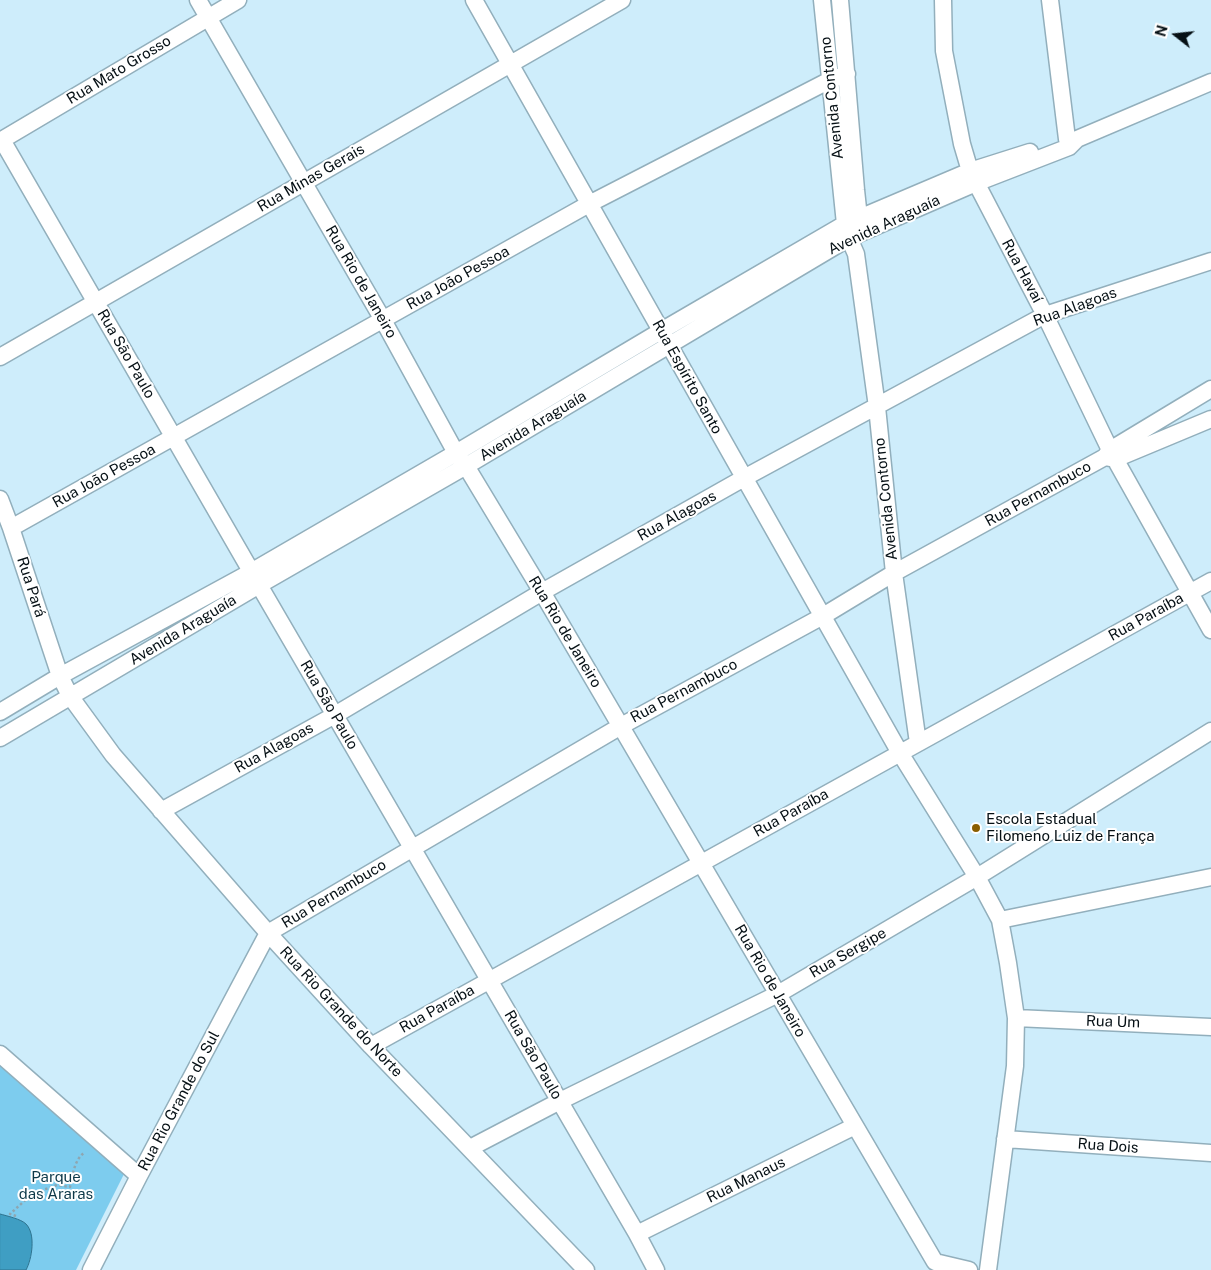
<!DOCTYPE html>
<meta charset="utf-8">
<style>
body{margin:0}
#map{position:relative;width:1211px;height:1270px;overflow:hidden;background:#ceedfb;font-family:"Public Sans",sans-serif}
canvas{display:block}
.north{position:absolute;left:1151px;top:10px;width:50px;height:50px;-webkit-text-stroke:4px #fff;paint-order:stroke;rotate:286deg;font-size:14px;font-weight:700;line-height:20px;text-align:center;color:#061015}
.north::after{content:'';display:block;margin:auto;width:18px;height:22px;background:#061015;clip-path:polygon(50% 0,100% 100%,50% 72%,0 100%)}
</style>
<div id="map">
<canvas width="1211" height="1270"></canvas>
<div class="north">N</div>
</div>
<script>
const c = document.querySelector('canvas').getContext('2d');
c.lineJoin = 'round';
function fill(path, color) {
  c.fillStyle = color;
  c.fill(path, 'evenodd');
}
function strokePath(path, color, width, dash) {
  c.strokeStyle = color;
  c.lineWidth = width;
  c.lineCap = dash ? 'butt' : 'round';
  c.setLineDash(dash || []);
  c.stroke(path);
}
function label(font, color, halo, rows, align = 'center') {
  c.font = font + ' "Public Sans",sans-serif';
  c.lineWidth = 4;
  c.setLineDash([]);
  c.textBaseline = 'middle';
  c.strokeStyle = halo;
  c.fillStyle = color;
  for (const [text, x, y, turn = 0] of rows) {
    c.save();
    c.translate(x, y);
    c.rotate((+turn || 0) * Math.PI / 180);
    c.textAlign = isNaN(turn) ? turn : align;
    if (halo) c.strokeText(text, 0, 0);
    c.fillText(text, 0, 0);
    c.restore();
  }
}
const green = new Path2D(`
 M0,1061l125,111 -49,98h-76z`);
const water = new Path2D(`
 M0,1214c7,2 21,5 26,10 10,10 6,35 0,46h-26z`);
const path = new Path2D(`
 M16,1216l-6,-2 22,-20 25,-9 13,2c3,-13 4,-27 15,-35`);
const minor = new Path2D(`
 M198,0l185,320 73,133 10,13 76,126 393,670 34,8
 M474,0l426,753 77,124 23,43 8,43 8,55 -1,48 -27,204
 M822,0l23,224 4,14 7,16 21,153 17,166 24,170
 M840,0l16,190 4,37
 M943,0l1,51 18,93 8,27 75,144 65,135 101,180
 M1050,0l17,139 2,8
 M2,140l257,445 378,649 19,36
 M0,141l238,-141
 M0,357l622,-357
 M1105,457l10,2 96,-40
 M0,499l11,29 49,148 10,20 43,59 155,178 103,113 215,224
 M11,528l578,-324 241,-124 17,-6
 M0,712l60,-36 191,-104 205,-119 205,-122 184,-107 125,-53 60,-19
 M0,738l259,-153 207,-119 383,-228 127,-55 93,-36 8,-8 134,-57
 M161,811l174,-96 207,-123 202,-114 301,-163 166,-54
 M1000,920l211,-43
 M1016,1018l195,9
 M371,1046l840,-465
 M0,1054l139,122
 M1005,1139l206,14
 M470,1148l90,-47 218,-107 199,-117 234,-146
 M637,1234l218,-108
 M91,1270l48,-94 129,-243 353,-207 202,-110 71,-43 211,-116 5,-7 101,-61`);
const markers = [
 [976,828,5,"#8a5e00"]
];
const streetNames = [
 ["Rua Mato Grosso",119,70,-31],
 ["Avenida Contorno",832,98,-96],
 ["Rua Minas Gerais",311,178,-30],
 ["Avenida Araguaía",884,225,-25],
 ["Rua Havaí",1022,271,62],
 ["Rua João Pessoa",458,278,-29],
 ["Rua Rio de Janeiro",361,282,60],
 ["Rua Alagoas",1075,307,-20],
 ["Rua São Paulo",126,354,60],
 ["Rua Espírito Santo",687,377,61],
 ["Avenida Araguaía",533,426,-31],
 ["Rua João Pessoa",104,476,-29],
 ["Rua Pernambuco",1038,494,-29],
 ["Avenida Contorno",886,499,-96],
 ["Rua Alagoas",677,516,-29],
 ["Rua Pará",31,587,72],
 ["Rua Paraíba",1146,617,-29],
 ["Avenida Araguaía",183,630,-31],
 ["Rua Rio de Janeiro",565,632,59],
 ["Rua Pernambuco",684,691,-28],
 ["Rua São Paulo",329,705,60],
 ["Rua Alagoas",274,748,-29],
 ["Rua Paraíba",791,813,-29],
 ["Rua Pernambuco",334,894,-31],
 ["Rua Sergipe",848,953,-30],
 ["Rua Rio de Janeiro",770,981,60],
 ["Rua Paraíba",437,1009,-29],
 ["Rua Rio Grande do Norte",341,1012,47],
 ["Rua Um",1113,1022,2],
 ["Rua São Paulo",533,1055,60],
 ["Rua Rio Grande do Sul",179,1101,-62],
 ["Rua Dois",1108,1146,4],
 ["Rua Manaus",746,1180,-26]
];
const poiNames = [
 ["Escola Estadual",986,819],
 ["Filomeno Luiz de França",986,836]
];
const parkNames = [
 ["Parque",56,1177],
 ["das Araras",56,1194]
];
fill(green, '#7dccee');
fill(water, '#3f9ec3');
strokePath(water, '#2e738f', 1);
strokePath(minor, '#92afbc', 19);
strokePath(path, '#8ea6b1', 2.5, [2.5, 2.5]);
strokePath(minor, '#fff', 16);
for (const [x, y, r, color] of markers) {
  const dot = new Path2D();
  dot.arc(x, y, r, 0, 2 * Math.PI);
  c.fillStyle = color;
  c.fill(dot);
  strokePath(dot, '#fff', 2);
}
label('15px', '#061015', '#fff', streetNames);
label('15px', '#061015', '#fff', poiNames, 'left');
label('15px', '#0e3949', '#fff', parkNames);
</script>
